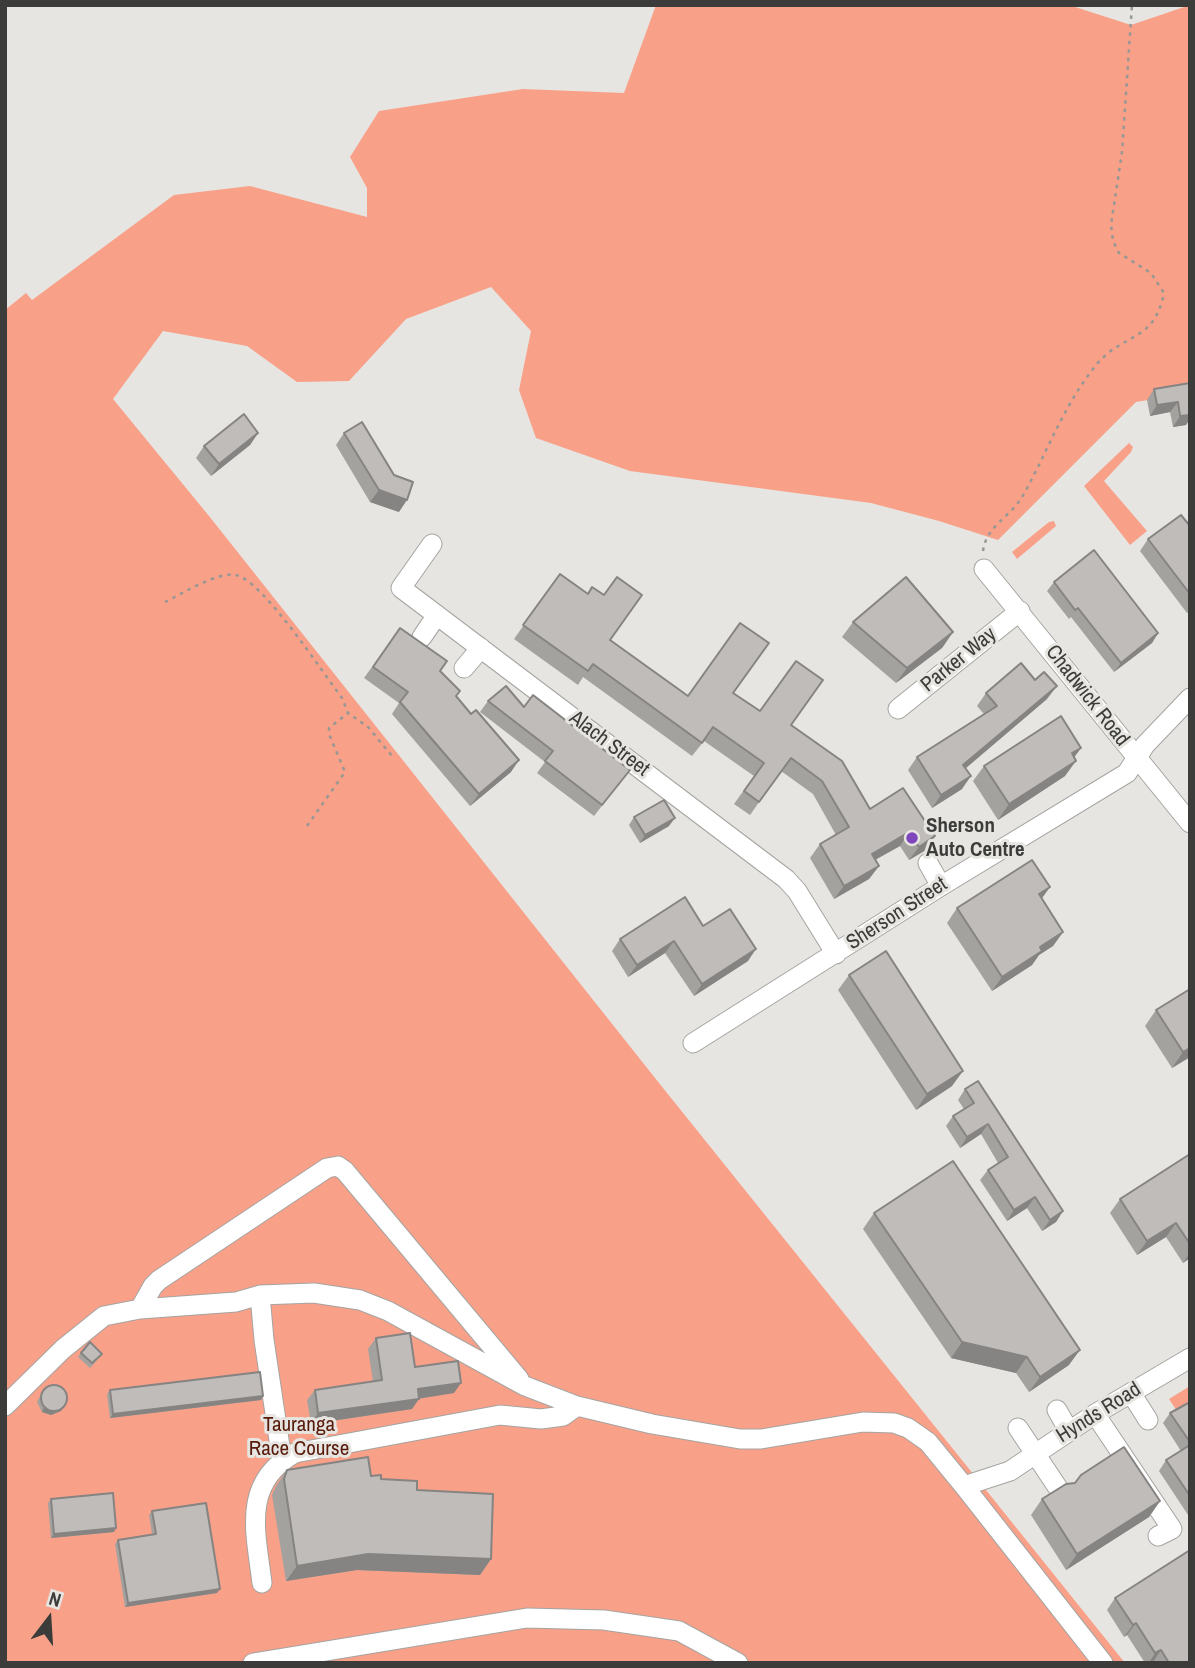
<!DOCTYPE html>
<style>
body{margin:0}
#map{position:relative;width:1195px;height:1668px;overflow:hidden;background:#e6e5e1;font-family:"Archivo Narrow",sans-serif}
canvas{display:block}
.frame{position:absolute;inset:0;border:7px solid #3c3c3a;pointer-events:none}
.north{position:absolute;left:14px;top:1584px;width:70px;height:70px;-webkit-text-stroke:5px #e6e5e1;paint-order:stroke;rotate:17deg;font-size:19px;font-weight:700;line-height:28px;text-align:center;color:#3c3c3a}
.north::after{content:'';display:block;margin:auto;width:24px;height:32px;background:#3c3c3a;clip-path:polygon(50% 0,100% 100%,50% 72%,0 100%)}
</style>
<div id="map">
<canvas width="1195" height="1668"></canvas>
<div class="frame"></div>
<div class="north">N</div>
</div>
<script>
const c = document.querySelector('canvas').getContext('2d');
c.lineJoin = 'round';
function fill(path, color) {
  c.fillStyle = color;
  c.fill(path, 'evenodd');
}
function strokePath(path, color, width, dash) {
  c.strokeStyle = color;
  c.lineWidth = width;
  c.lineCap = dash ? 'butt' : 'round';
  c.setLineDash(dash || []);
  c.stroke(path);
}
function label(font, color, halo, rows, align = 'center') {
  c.font = font + ' "Archivo Narrow",sans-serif';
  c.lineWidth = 6;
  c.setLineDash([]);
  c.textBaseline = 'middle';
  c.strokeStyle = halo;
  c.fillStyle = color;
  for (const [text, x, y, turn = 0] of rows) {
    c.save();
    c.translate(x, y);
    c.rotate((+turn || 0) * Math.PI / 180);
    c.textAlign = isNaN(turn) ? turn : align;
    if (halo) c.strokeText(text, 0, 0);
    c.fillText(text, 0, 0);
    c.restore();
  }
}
const green = new Path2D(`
 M656,5h413l62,20 59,-20v388l-54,9 -138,138 -59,-19 -68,-18 -241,-32 -94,-33 -17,-48 12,-59 -40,-44 -85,32 -57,62 -52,1 -50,-36 -84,-15 -50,68 96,117 454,572 462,575h-1120v-1353l21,-17 6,7 142,-105 76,-9 117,31v-29l-17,-31 29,-46 144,-22 101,4z
 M1129,443l4,4 -2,5 -27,29 43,50 -17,14 -46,-59z
 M1054,521l2,5 -39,33 -5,-7 37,-30z
 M1190,1386v45l-21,-32z`);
const path = new Path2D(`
 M983,551c3,-24 25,-33 37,-51 7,-10 12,-22 18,-33 17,-35 34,-73 59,-103 27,-32 57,-21 67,-71l-13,-20 -32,-20 -6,-12 -2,-16 11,-73 10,-147
 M165,602c16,-8 54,-31 71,-27 28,7 86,97 106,123l6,15 20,14 24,29
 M307,826l38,-54 -16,-38v-6l19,-15`);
const minor = new Path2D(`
 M432,544l-31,44 385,291 11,12 39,63
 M984,569l206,254
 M422,637l15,-22
 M464,668l17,-20
 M898,709l122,-98
 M928,863l13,23
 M693,1043l248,-157 186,-113 18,-28 45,-47
 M260,1295l4,45 18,120
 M140,1309l13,-23 6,-6 168,-112 11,-2 7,5 174,208
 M1131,1393l17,27
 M5,1406l58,-57 41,-33 36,-7 96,-7 24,-7 54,-2 46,7 28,11 137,75 52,20 75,18 88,15h21l102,-17 31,1 14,5 20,14 36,44 46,-15 85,-57 95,-56
 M1057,1410l12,21
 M1095,1414l77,115 -14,7
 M1018,1428l40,60
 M964,1486l139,177
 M262,1583c-6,-50 -21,-100 33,-130l205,-38 41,4 22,-3 14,-10
 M253,1663l274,-45 77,2 75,11 59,32`);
const wall = new Path2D(`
 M1190,383v36l-4,6 -13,2 -3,-15 -20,4 -3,-16 7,-11z
 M258,433l-8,12 -39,31 -15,-18 8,-12z
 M344,433l55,79 -29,-10 -34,-57z
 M1190,526v85l-3,2 -47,-62 8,-12z
 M560,574l28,20 22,46 78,56 46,-3 26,18 31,14 79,84 33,-21 23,62 -17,10 -9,-14 -25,14 4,6 -10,13 -35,20 -24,-41 10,-14 16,-9 -23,-41 -32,-23 -31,44 -16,-11 20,-28 -50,-35 -12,15 -109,-79 -5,8 -64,-46z
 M1054,582l104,51 -6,10 -38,29 -43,-55 -2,2 -22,-28z
 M853,622l100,10 -11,16 -46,35 -54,-46z
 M400,628l40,43 16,25 55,76 -41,34 -78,-92 7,-11 -35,-25z
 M986,693l61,6 -82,70 -3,20 -30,19 -24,-38 9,-13 67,-43 -7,-8z
 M488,701l36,6 106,63 -36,46 -57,-43 8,-11 -65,-50z
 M1081,748l-7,9 -9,19 -67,44 -25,-39 11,-15z
 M634,817l35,9 -29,17 -11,-18z
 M1050,887l-9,11 22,34 -10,14 -14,9 -7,10 -40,26 -45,-68 10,-15z
 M703,926l45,35 -54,35 -29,-43 -37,24 -16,-26 8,-12z
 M849,975l103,111 -36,24 -78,-120z
 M1156,1010l34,47 -18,11 -27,-42z
 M965,1089l98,122 -7,11 -14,9 -15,-23 -20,13 -27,-41 8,-10 10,-7 -17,-29 -21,14 -14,-22 7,-10 11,-7 -6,-9z
 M1190,1154v104l-7,5 -17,-26 -29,18 -27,-42 10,-14z
 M874,1213l195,152 -40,27 -13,-19 -65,-15 -88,-129z
 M376,1338l39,29 39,26 -35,5 -7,11 -101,15 -4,-24 8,-10 58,-8 -5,-33z
 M81,1353l18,5 -9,10 -12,-11z
 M44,1388l19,19 -2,4 -10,4 -9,-3 -5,-10z
 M110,1390l151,10 -151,18 -3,-24z
 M1190,1402v116l-31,-47 7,-11 15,-9 -18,-28 7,-10z
 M287,1470l84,6 46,14 74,69 -11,16 -123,-5 -71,11 -14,-86 4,-9z
 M51,1499l63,33 -63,6 -3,-35z
 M1042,1499l118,2 -11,16 -83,53 -35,-55z
 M152,1511l65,82 -92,14 -10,-63 3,-4 34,-6 -3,-19z
 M1115,1598l75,65h-37v-1l-8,1 -18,-28 -3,2 -17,-27z`);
const shadedWall = new Path2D(`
 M1178,402l-8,10 -20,4 7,-11z
 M1190,415v4l-4,6 -13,2 7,-11z
 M258,433l-8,12 -39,31 8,-12z
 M379,490l28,10 -8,12 -29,-10z
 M953,632l-11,16 -46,35 11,-15z
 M1158,633l-6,10 -38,29 7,-9z
 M1057,686l-10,13 -93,79 9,-13z
 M1081,748l-11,15 2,-10z
 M519,760l-8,12 -41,34 9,-12z
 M1076,761l-11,15 -67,44 11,-16z
 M971,776l-9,13 -30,19 9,-13z
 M675,818l-6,8 -29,17 5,-8z
 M909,832l-9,14 -38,21 10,-13z
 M935,836l-9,14 -17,10 10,-13z
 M879,866l-10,13 -35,20 10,-13z
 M1050,887l-10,14 -1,-7z
 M1063,932l-10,14 -14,9 -7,10 -40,26 10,-14 38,-30z
 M674,941l-9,12 -37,24 9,-12z
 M756,949l-8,12 -54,35 8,-12z
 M1190,1048v9l-18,11 11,-16z
 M963,1071l-11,15 -36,24 11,-16z
 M988,1124l-7,10 -21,14 7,-11z
 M1035,1197l-8,11 -20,13 7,-11z
 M1063,1211l-7,11 -14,9 8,-11z
 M1176,1223l-10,14 -29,18 10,-14z
 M1190,1253v5l-7,5z
 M962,1342l65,15 -11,16 -65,-15z
 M1080,1350l-11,15 -40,27 11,-15z
 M461,1383l-7,10 -43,7 7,-11z
 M263,1396l-2,4 -151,18 3,-4z
 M419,1399l-7,10 -101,15 7,-11z
 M44,1407h19l-2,4 -10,4 -9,-3z
 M1160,1501l-11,16 -83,53 11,-16z
 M116,1528l-2,4 -63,6 3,-4z
 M368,1554l123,5 -11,16 -123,-5 -71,11 11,-15z
 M220,1589l-3,4 -92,14 3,-4z
 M1136,1623l-9,12 -3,2 9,-12z
 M1161,1650l-8,12 -4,1 6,-10z`);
const building = new Path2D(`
 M1190,383v32l-10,1 -2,-14 -21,3 -3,-16z
 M244,414l14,19 -39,31 -15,-18z
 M362,422l32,53 19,7 -6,18 -28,-10 -35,-57z
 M1181,515l9,11v68l-42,-55z
 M1094,550l64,83 -37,30 -43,-55 -3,2 -21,-28z
 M560,574l28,20 4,-7 12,8 13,-18 25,18 -32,45 78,56 52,-73 29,20 -36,50 27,18 36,-50 27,19 -32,45 51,36 28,48 33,-21 32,48 -16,11 -10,-15 -37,22 7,12 -35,20 -24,-42 29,-17 -27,-46 -31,-23 -32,44 -15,-11 20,-28 -51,-36 -11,16 -109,-79 -5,7 -65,-46z
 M906,577l47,55 -46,36 -54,-46z
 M400,628l47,33 -7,10 20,20 -4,5 15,18 5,-4 43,50 -40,34 -79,-92 8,-10 -35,-25z
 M1021,663l14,17 9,-8 13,14 -94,79 8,11 -30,19 -24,-38 80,-51 -11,-13z
 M506,686l18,21 9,-12 97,75 -28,35 -57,-44 8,-10 -65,-50z
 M1061,716l20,32 -9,5 4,8 -67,43 -25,-38z
 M664,800l11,18 -30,17 -11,-18z
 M1032,860l18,27 -11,7 24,38 -23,15 2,4 -40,26 -45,-69z
 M685,897l18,29 27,-17 26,40 -54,35 -28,-43 -37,24 -17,-26z
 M886,951l77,120 -36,23 -78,-119z
 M1190,989v59l-7,4 -27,-42z
 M978,1081l85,130 -13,9 -15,-23 -21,13 -26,-40 20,-13 -20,-33 -21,13 -14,-21 21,-13 -9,-14z
 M1190,1154v90l-14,-21 -29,18 -27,-42z
 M953,1161l127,189 -40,27 -13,-20 -65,-15 -88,-129z
 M410,1333l5,34 43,-6 3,22 -43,6 1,10 -101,14 -3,-23 67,-10 -6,-42z
 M90,1342l12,12 -10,9 -11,-10z
 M260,1372l3,24 -150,18 -3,-24z
 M41 1398a13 13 0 1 1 26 0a13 13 0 1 1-26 0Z
 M1190,1402v40l-20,-29z
 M1190,1445v51l-24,-36z
 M1124,1447l36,54 -83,53 -35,-55 24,-15 9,-1 6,-8z
 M368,1457l3,19 10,-1v4l36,2v9l76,4 -2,65 -123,-5 -71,12 -13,-87 3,-9z
 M113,1493l3,35 -62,6 -3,-35z
 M206,1503l14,86 -92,14 -10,-63 38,-6 -4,-23z
 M1190,1550v113h-21l-8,-13 -6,3 -19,-30 -3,2 -18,-27z`);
const markers = [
 [912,838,7,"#7f45bc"]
];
const streetNames = [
 ["Parker Way",959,660,-39],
 ["Chadwick Road",1087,696,52],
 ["Alach Street",609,744,37],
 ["Sherson Street",897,914,-33],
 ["Hynds Road",1099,1413,-32]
];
const poiNames = [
 ["Sherson",926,826],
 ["Auto Centre",926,850]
];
const parkNames = [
 ["Tauranga",299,1425],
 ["Race Course",299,1449]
];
fill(green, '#f9a089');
strokePath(minor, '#a5a4a1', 21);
strokePath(path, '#979794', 2.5, [3.5, 5]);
strokePath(minor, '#fff', 19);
fill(wall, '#a4a29f');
fill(shadedWall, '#868482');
fill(building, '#bfbcb9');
strokePath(building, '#868482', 2);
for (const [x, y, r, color] of markers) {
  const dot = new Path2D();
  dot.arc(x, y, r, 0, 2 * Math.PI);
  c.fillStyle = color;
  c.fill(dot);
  strokePath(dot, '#e6e5e1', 2.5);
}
label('21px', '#3c3c3a', '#e6e5e1', streetNames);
label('bold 21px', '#3c3c3a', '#e6e5e1', poiNames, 'left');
label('21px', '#581a0a', '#e6e5e1', parkNames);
</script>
